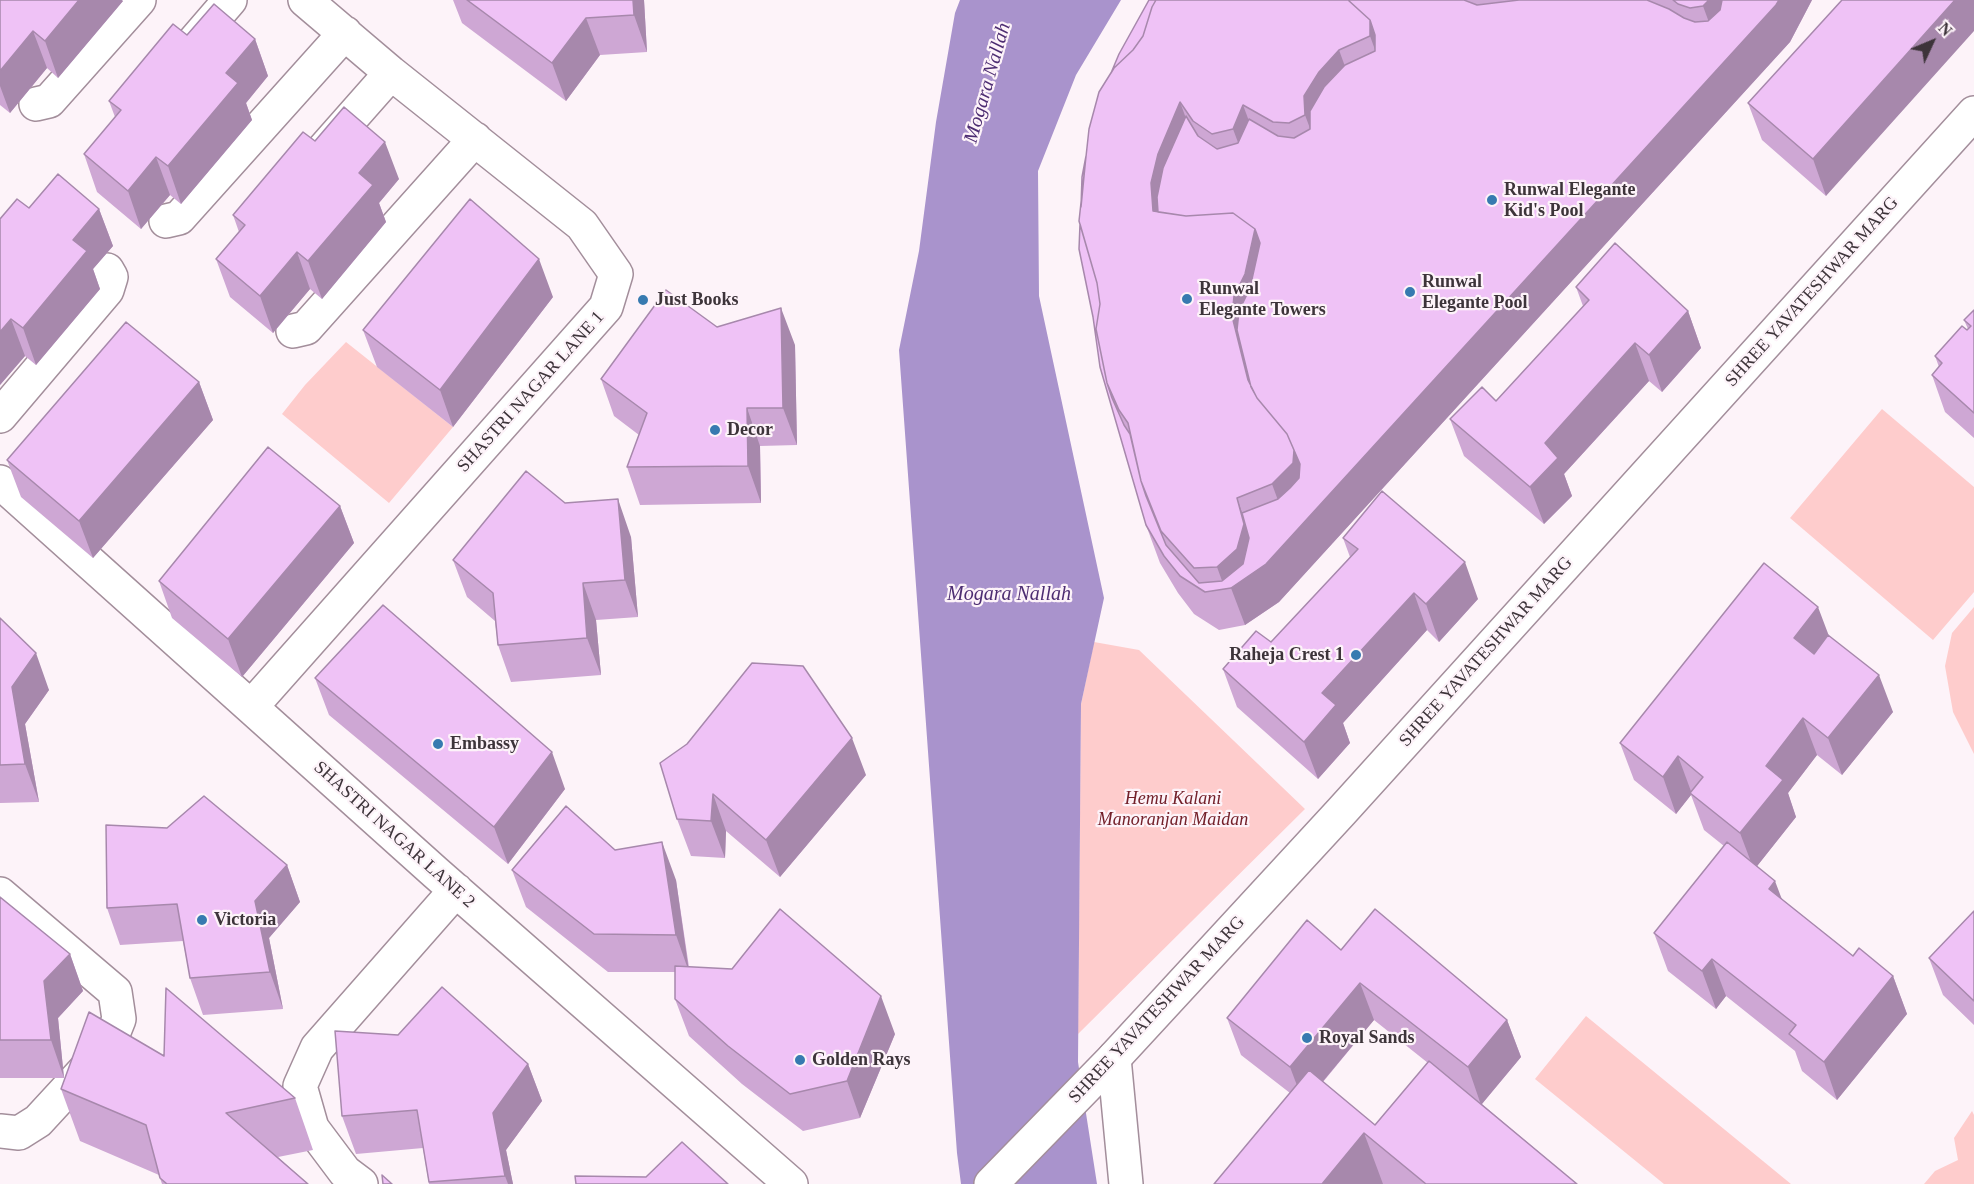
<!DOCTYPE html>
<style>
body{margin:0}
#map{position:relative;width:1974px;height:1184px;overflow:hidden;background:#fdf3f9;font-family:Georgia,serif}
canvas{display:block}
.north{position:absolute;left:1902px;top:12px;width:60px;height:60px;-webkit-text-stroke:4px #fdf3f9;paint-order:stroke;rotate:46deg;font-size:16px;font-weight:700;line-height:24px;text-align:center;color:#3d343a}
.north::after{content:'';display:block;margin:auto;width:21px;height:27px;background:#3d343a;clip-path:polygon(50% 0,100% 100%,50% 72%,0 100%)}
</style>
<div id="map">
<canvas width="1974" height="1184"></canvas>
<div class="north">N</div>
</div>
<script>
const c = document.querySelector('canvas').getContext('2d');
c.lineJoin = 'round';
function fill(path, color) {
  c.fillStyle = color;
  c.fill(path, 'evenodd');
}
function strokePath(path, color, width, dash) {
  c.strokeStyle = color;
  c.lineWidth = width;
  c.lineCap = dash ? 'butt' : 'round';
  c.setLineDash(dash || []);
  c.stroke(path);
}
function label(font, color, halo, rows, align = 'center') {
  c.font = font + ' Georgia,serif';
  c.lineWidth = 4.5;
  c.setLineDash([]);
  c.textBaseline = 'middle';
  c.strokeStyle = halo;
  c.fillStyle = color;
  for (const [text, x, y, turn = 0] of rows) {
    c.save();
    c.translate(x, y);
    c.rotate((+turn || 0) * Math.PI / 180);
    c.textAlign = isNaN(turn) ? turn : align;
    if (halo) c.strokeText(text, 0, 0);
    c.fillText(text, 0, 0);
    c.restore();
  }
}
const green = new Path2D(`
 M346,342l107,85 -64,76 -107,-89 23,-29z
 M1882,409l92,78v105l-41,48 -143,-122z
 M1974,607v147l-21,-42 -8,-46 7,-33z
 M1094,642l45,8 166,159 -227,225 3,-330z
 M1586,1016l205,168h-127l-129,-105z
 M1972,1111l2,4v69h-50l11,-13 23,-11 -4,-22z`);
const water = new Path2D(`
 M960,0h161l-45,75 -38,96 1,125 65,302 -23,106 -3,358 19,122h-136l-4,-31 -58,-803 20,-99 17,-129 19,-109z`);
const minor = new Path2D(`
 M192,44l38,-44
 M36,104l13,-3 90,-101
 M323,150l68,-77
 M166,221l13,-3 166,-185
 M293,331l13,-3 169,-189
 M0,416l107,-126 4,-13 -4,-7
 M0,482l436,391 355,311
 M251,707l355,-400 10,-33 -34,-49 -191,-152 -86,-73
 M0,894l115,98 4,27 -10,25 -71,77 -19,12 -19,-2
 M1114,1058l12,126
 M361,1184l-16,-12 -33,-44 -12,-42 17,-38 139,-158`);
const tertiary = new Path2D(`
 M991,1184l123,-126 227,-246 633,-699`);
const wall = new Path2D(`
 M0,0l123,1 -65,77 -11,-10 -37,45 -10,-8z
 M453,0h191l3,52 -47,3 -34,46 -104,-78z
 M1149,0h663l-22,42 -511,560 -34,23 -26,5 -25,-16 -16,-21 -18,-30 -14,-38 -46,-158 11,-294z
 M1842,0l-16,196 -64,-56 -14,-37z
 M187,35l68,4 13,37 -22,27 6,17 -71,84 -11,-9 -29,34 -44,-37 -13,-38 31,-37 -6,-16z
 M315,141l84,38 -20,24 7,19 -64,77 -12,-10 -37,44 -43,-36 -14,-38 23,-27 -6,-17z
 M29,208l70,1 14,37 -20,23 7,20 -64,76 -11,-9 -25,29z
 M1576,287l112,24 13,37 -39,44 -13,-11 -85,93 8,22 -28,28 -80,-68 -14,-37 46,-18 87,-95z
 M553,297l-100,130 -76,-60 -14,-37z
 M1974,310v128l-29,-26 -13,-37 7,-8 -4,-11 33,-27 -4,-9z
 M717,327l78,18 2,100 -37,1 1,57 -121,2 -13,-38 12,-32 -25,-19 -13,-37z
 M199,382l14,38 -120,138 -72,-61 -14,-37z
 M565,503l66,34 7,80 -42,3 5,55 -90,7 -13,-37 -3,-24 -28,-24 -14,-37z
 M340,506l14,37 -112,134 -70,-59 -13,-37z
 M1343,538l135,61 -39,43 -12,-12 -84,93 7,20 -32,36 -81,-72 -14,-38 48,-27 79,-85z
 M0,618l49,72 -24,34 14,78 -39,1z
 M1828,635l65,77 -51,63 -25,-20 -29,38 8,24 -39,49 25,33 71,57 40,20 14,38 -70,86 -35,-29 -7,-20 -69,-55 -10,13 -48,-38 -14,-38 70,-87 -20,-16 -13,-35 -15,19 -42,-34 -14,-37z
 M315,678l250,111 -57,75 -179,-149z
 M660,763l206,12 -86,102 -54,-46 -1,27 -34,-2 -14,-37z
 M615,850l61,30 13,87 206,67 -35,84 -57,13 -61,-47 -53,-48 -14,-37v-27h-67l-82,-65 -14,-37z
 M287,865l13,37 -31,36 14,71 -80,6 -13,-37 -7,-37 -63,4 -13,-37z
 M0,897l70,57 13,37 -25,27 6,60h-64z
 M1974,911v114l-31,-30 -14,-37z
 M1341,950l166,70 14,37 -39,47 95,80h-363l76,-91 -49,-38 -14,-37zM1374,1020l54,43 -53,62 -52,-43z
 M164,1056l131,42 18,52 -35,7 30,27h-146l-3,-9 -79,-34 -19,-52z
 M528,1064l14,37 -36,49 7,34h-84l-6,-36 -67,6 -14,-38z`);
const shadedWall = new Path2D(`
 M79,0h43l1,1 -65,77 -13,-37z
 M633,0h11l3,52 -13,-37z
 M1709,0h42l-29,58 -19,-52z
 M1779,0h33l-22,42 -511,560 -34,23 -14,-37 -6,1 -8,-22 20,-69 18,52 36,-14 -19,-52 22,-34z
 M1955,0h19v31l-148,165 -13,-37z
 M586,18l14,37 -34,46 -14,-38z
 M1370,20l19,52v16l-19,-52z
 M33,31l14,37 -37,45 -10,-27v-15z
 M255,39l13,37 -22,27 6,17 -71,84 -13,-38 58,-93z
 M1339,50l19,52 -34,64 -19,-51 -1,-19 15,-24z
 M1180,102l19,52 -27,73 -19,-16 -2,-28 7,-29z
 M1243,105l19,51 -10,24 -19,-51z
 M385,142l14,37 -20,24 7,19 -64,77 -14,-38 51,-88z
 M156,157l14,38 -29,34 -13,-38z
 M99,209l14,37 -20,23 7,20 -64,76 -13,-37 50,-88z
 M1255,229l18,52 -12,130 -13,-31 -16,-64 2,-20z
 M297,252l13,37 -37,44 -13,-37z
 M539,259l14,38 -100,130 -13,-37z
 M781,308l14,37 2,100 -14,-37z
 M1688,311l13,37 -39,44 -13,-37z
 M11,319l14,37 -25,29v-53z
 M1635,343l14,38 -85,93 8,22 -28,28 -14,-37 15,-44z
 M199,382l14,38 -120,138 -14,-37z
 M747,408l13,38 1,57 -13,-37z
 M618,499l13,38 7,80 -13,-37z
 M340,506l14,37 -112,134 -14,-38z
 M1465,562l13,37 -39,43 -13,-38z
 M583,583l13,37 5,55 -14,-37z
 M1414,593l13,37 -84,93 7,20 -32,36 -14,-37 18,-49z
 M1818,607l14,37 -25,31 -13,-37z
 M36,653l13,37 -24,34 14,78 -14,-38 -13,-77z
 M1879,675l14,37 -51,63 -14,-37z
 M1803,718l14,37 -29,38 8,24 -42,53 -14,-37 26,-67z
 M852,738l14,37 -86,102 -14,-37z
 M552,752l13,37 -57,75 -14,-37z
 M1678,756l14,38 -2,-1 1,2 -15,19 -13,-37z
 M713,794l13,37 -1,27 -14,-37z
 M662,842l14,38 13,92 -13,-37z
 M287,865l13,37 -31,36 14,71 -13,-37 -15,-71z
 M1775,881l14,37 -20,-29z
 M70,954l13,37 -25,27 6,60 -13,-38 -7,-59z
 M1712,959l14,37 -10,13 -14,-38z
 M1893,976l14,38 -70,86 -13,-38z
 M1360,983l14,37 -70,84 -14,-37z
 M881,996l14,38 -35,84 -13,-37z
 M1507,1020l14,37 -40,48 -13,-38z
 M528,1064l14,37 -36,49 7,34h-5l-3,-8 -12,-63z
 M1364,1133l19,51h-61z`);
const building = new Path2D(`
 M0,0h79l-34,41 -12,-10 -33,40z
 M467,0h166l1,15 -48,3 -34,45z
 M1149,0h7l-4,7 -9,29 -10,14 -19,18 -3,5 8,-19z
 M1156,0h192l22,20v16l-31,14 -20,22 -15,24 1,19 -16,8 -16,-1 -30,-17 -10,24 -21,5 -19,-13 -13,-19 -22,52 -7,29 2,28 33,5 47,-3 22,16 -10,45 -11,22 -2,20 16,64 9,18 30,36 7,16 -1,13 -21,21 -35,14 7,26 -7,25 -20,18 -23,1 -33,-37 -20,-50 -13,-58 -9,-13 -12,-27 -11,-54 4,-25 -3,-21 -18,-62 10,-92 10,-37 15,-24 19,-18 10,-14 9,-29z
 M1348,0h116l13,5 42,-5h128l22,9 15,9 11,4 13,-1 12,-11 2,-10h57l-3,5 -510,559 -35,24 -26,4 -25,-16 -16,-20 -18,-31 -46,-158 -7,-50 -14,-68 1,-25 17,59 3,21 -4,25 11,54 5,15 12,27 6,9 11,47 5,15 20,49 33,38 23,-2 21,-17 6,-26 -7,-25 36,-14 12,-11 9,-10 1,-14 -13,-30 -30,-36 -6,-11 -14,-57 2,-19 11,-23 10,-45 -5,-14 -22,-16 -47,3 -28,-4 -1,-15 6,-29 23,-52 12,20 19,13 21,-6 11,-24 29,17 16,2 16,-9v-18l14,-24 21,-22 30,-14v-16l-5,-15z
 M1673,0h36l-6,6 -13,2 -12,-4z
 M1842,0h113l-142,159 -65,-56z
 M214,4l41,35 -29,34 12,10 -70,83 -12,-9 -28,34 -44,-37 37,-44 -12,-9 64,-77 14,11z
 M344,107l41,35 -26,31 14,12 -65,76 -11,-9 -37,44 -44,-37 29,-34 -12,-10 70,-83 12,9z
 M1086,156l-5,51 1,-30z
 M58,174l41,35 -26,31 14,11 -64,77 -12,-9 -11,13v-113l17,-20 12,9z
 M470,199l69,60 -99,131 -77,-60z
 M1615,243l73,68 -39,44 -14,-12 -90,100 13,15 -28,29 -80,-68 32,-32 14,14 93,-101 -13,-13z
 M666,290l51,37 64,-19 2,100h-36l1,58 -121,1 20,-54 -46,-34z
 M1974,310v103l-42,-38 10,-12 -7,-7 27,-30 5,4 4,-4 -7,-6z
 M126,322l73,60 -120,139 -72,-61z
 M268,447l72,59 -112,133 -69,-58z
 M526,471l39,32 53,-4 7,81 -42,3 4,55 -89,7 -5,-52 -40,-33z
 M1382,491l83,71 -39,42 -12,-11 -92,100 14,12 -32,37 -81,-73 33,-38 15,11 87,-93 -15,-11z
 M1764,563l54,44 -24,31 20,16 14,-19 51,40 -51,63 -25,-20 -37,48 17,14 -43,53 -50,-40 13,-16 -25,-21 -15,21 -43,-34z
 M383,605l169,147 -58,75 -179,-149z
 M0,618l36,35 -24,34 13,77 -25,1z
 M752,663l51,3 49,72 -86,102 -53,-46 -2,27 -34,-2 -17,-56 27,-19z
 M204,796l83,69 -32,36 15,71 -80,6 -13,-74 -70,4 -1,-83 61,3z
 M566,806l49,44 47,-8 14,93 -82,-1 -82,-64z
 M1727,842l48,39 -6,8 84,67 6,-8 34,28 -69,86 -35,-28 7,-9 -84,-66 -10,12 -48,-38z
 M0,897l70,57 -26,27 7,59h-51z
 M780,909l101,87 -34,85 -57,13 -62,-48 -53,-47v-33l57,3z
 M1375,909l132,111 -39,47 -108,-84 -70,84 -63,-49 80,-98 34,30z
 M1974,911v90l-45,-43z
 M442,987l86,77 -35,49 12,63 -76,6 -12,-72 -75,6 -7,-85 63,4z
 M166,988l129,110 -69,15 82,71h-141l-7,-6 -14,-53 -85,-36 28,-77 75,44z
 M1429,1061l148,123h-151l-62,-51 -42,51h-108l95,-114 66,55z
 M682,1142l46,42h-152l-1,-8 71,1z
 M382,1175l10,9h-9z`);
const markers = [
 [1492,200,6,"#377ab0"],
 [1410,292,6,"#377ab0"],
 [1187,299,6,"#377ab0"],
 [643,300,6,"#377ab0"],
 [715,430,6,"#377ab0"],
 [1356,655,6,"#377ab0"],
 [438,744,6,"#377ab0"],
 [202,920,6,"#377ab0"],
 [1307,1038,6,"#377ab0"],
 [800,1060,6,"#377ab0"]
];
const poiNames = [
 ["Runwal Elegante",1504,190],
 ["Kid's Pool",1504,211],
 ["Runwal",1422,282],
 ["Elegante Pool",1422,303],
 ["Runwal",1199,289],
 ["Elegante Towers",1199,310],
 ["Just Books",655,300],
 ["Decor",727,430],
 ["Raheja Crest 1",1344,655,"right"],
 ["Embassy",450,744],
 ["Victoria",214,920],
 ["Royal Sands",1319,1038],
 ["Golden Rays",812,1060]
];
const streetNames = [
 ["SHREE YAVATESHWAR MARG",1812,292,-48],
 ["SHASTRI NAGAR LANE 1",531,392,-48],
 ["SHREE YAVATESHWAR MARG",1486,652,-48],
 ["SHASTRI NAGAR LANE 2",394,835,42],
 ["SHREE YAVATESHWAR MARG",1157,1010,-47]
];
const parkNames = [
 ["Hemu Kalani",1173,799],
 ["Manoranjan Maidan",1173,820]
];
const waterNames = [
 ["Mogara Nallah",988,83,-74],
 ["Mogara Nallah",1009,595]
];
fill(green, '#fecccc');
fill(water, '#a993cc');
strokePath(minor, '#a38e9b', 36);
strokePath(tertiary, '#a38e9b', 36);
strokePath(minor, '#fff', 33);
strokePath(tertiary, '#fff', 33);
fill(wall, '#cea7d4');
fill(shadedWall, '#a788ac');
fill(building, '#efc2f6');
strokePath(building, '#a788ac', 1.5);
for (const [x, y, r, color] of markers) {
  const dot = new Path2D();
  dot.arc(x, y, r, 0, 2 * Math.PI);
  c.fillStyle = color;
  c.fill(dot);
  strokePath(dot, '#fdf3f9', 2);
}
label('bold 18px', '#3d343a', '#fdf3f9', poiNames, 'left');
label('18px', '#3d343a', '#fdf3f9', streetNames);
label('italic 18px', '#73202a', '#fdf3f9', parkNames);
label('italic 20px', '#4d2d72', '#fdf3f9', waterNames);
</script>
